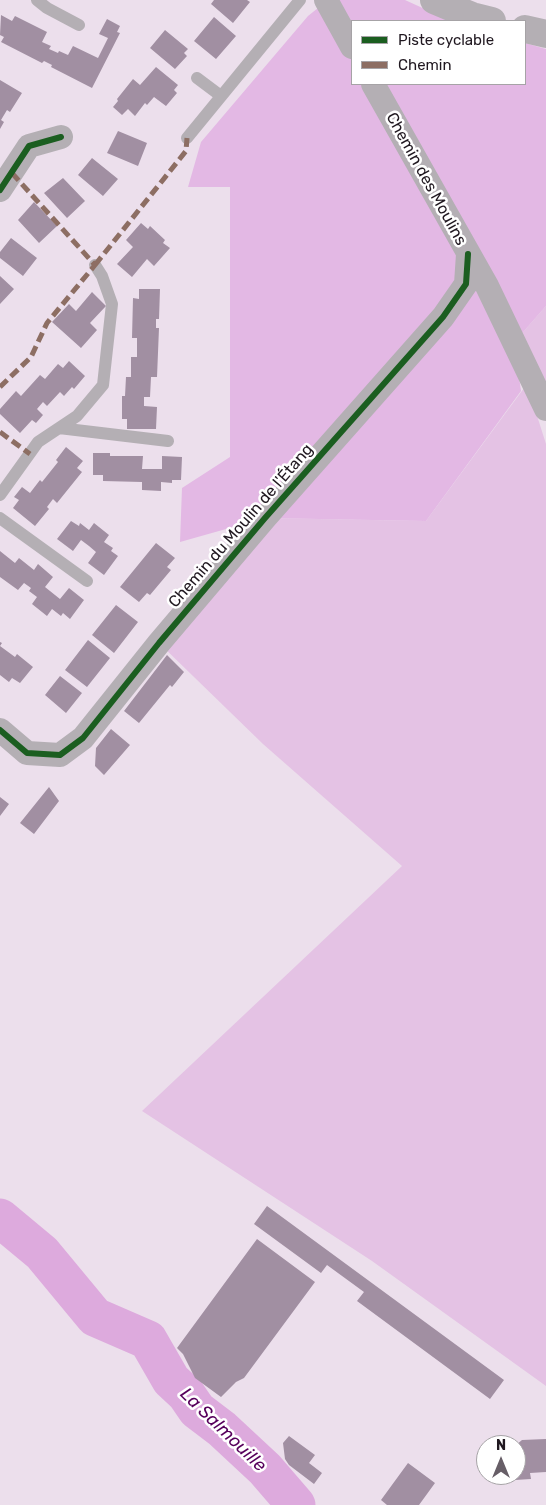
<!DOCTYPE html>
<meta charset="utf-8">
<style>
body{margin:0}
#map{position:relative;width:546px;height:1505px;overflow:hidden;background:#ecdfec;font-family:Rubik,sans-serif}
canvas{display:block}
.legend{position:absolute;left:351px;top:20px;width:175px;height:65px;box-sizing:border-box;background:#fff;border:1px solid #a6a3a6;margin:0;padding:6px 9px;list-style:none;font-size:15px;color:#201820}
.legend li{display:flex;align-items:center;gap:10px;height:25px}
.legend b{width:25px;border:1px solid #a6a3a6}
.north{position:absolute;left:476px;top:1435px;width:50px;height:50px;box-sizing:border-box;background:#fff;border:1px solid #a6a3a6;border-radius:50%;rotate:0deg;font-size:14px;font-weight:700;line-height:20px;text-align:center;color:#201820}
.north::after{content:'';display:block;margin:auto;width:18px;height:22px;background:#675e67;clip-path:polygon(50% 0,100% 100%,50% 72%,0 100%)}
</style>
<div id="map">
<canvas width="546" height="1505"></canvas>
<ul class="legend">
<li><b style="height:6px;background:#1b5e20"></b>Piste cyclable</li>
<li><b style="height:6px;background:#8d6e63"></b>Chemin</li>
</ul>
<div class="north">N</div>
</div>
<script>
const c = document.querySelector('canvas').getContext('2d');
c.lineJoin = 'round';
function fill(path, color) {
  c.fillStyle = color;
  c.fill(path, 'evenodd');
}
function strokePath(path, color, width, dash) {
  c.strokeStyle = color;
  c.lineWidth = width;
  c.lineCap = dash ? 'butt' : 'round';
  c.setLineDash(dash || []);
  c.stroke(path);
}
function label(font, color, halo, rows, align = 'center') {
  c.font = font + ' Rubik,sans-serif';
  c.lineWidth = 5;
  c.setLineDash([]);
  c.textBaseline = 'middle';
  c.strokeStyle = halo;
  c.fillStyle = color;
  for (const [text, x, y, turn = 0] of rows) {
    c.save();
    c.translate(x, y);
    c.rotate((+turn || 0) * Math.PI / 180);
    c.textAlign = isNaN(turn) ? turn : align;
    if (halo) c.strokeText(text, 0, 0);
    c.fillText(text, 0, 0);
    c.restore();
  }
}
const green = new Path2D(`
 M546,306v82l-28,-50z
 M527,384l19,60v942l-174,-125 -230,-150 260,-245 -139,-122 -104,-101 106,-125 161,3z`);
const forest = new Path2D(`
 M328,0h77l46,21h-99v63h173v-41l21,6v257l-28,32 -4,3 7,50 -95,130 -161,-3 -85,24 2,-54 48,-31v-270h-42l13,-45 107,-126z`);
const river = new Path2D(`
 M0,1218l42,35 53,64 53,23 23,40 15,14 11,16 25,19 43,40 31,36`);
const building = new Path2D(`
 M214,0h33l3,2 -17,21 -22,-19z
 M1,15l11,6 3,-5 32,16 -5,10 9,4 -2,3 9,4 1,-2 9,4 5,-9 25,12 10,-20 -9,-4 8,-15 13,7 -3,6 3,1 -28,55 -41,-21 1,-2 -8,-4 -2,2 -41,-21 3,-5 -4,-2z
 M214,17l22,19 -20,23 -22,-18z
 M165,30l23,19 -4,4 3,3 -12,13 -25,-21z
 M156,67l22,18 -4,5 3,3 -11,13 -12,-9 -7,8 -2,-2 -10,13 -7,-7 -6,6 -9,-8 5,-6 -1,-2 16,-20 7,6z
 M0,80l22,13 -12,19 -3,-2 -6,10 3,2 -4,7z
 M118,131l29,12 -9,23 -31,-13z
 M92,158l26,21 -15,17 -25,-21z
 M63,178l22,23 -18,17 -23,-25z
 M34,202l23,24 -18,17 -21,-23z
 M141,223l7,6 2,-3 15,14 -2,3 7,5 -16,18 -7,-7 -15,18 -15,-13 16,-17 -7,-7z
 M11,238l26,20 -14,18 -23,-18v-6z
 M0,276l14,13 -14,15z
 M139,289h21l-1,30h-3v9h3l-2,49h-6l-1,20h-6v9l13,1 -1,22h-29v-10h-5v-23h3l1,-19h5v-20h6v-19h-5l1,-40 6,1z
 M92,292l14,14 -16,17 7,7 -16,18 -29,-26 17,-18 7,7z
 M69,361l16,15 -11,13 -2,-2 -8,9 -4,-4 -13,14 -4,-4 -6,7 6,6 -7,8 -4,-3 -12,13 -20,-19v-5l16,-18 5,5 19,-21 5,4 13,-15 5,4z
 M66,447l17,14 -6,7 5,4 -25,31 -4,-4 -6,8 2,2 -14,17 -22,-18 6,-8 -5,-3 8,-10 8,6 10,-13 2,2 16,-20 -2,-2z
 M93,453h17v3h33l-1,13h20v-13l20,1 -1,23h-9v3l-11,-1v9l-19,-1v-8l-39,-1v-6h-10z
 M71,521l8,5 1,-3 9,7 5,-7 15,12 -5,7 9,6 -2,3 7,5 -14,19 -16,-12 8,-11 -7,-6 -8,-6 -8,11 -16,-12z
 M156,543l19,15 -8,9 4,3 -21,25 -3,-2 -8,9 -19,-15z
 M0,551l15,12 4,-5 15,12 4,-6 15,13 -8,10 15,12 9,-11 15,12 -14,19 -7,-6 -2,3 -9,-7 -5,7 -15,-12 5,-7 -8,-6 2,-3 -7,-5 -6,7 -18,-13z
 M116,605l22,17 -24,31 -22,-18z
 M88,640l22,18 -23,29 -22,-17z
 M0,642l2,1 -2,3 15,11 2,-3 16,13 -13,16 -8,-5 -3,4 -9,-7z
 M167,655l17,17 -12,15 -2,-2 -31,38 -15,-12z
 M60,676l22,17 -16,20 -21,-18z
 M111,729l19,16 -26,30 -9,-9 1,-18z
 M49,787l10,14 -25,33 -14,-11z
 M0,797l9,7 -9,12z
 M267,1206l237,174 -14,19 -133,-98 7,-9 -37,-27 -6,8 -67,-49z
 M257,1239l58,43 -71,96 -8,4 -15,15 -26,-19 -12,-24 -6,-6z
 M289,1436l26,19 -6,8 13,10 -8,11 -25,-19 -4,-6 -2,-16z
 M546,1439v33l-16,1 1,6 -16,1 1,-35 6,-5z
 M408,1463l27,20 -16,22h-32l-6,-5z`);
const service = new Path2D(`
 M37,0l10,8 32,17
 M197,78l24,18
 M187,138l113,-138
 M59,428l109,13
 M0,495l38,-53 39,-26 26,-31 9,-81 -10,-28 -7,-11
 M0,518l87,63`);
const minor = new Path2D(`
 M326,0l26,47
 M373,84l114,202 59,123
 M0,190l29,-44 32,-9
 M0,730l27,23 33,2 23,-17 76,-95 106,-125 178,-201 23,-33 2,-30`);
const tertiary = new Path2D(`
 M434,0l38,16 20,5
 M525,29l21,5`);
const quiet = new Path2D(`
 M95,265l91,-114 1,-13
 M0,387l31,-30 16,-34 48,-58 -84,-93
 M0,432l30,22`);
const cycleway = new Path2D(`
 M0,190l29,-44 32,-9
 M0,730l27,23 33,2 23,-17 76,-95 106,-125 178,-201 23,-33 2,-30`);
const streetNames = [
 ["Chemin des Moulins",426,179,61],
 ["Chemin du Moulin de l'Étang",241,526,-49]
];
const waterNames = [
 ["La Salmouille",223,1430,44]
];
fill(green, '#e4c2e4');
fill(forest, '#e3b8e4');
strokePath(river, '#dad', 39);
fill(building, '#a18fa2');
strokePath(service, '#b4afb4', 12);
strokePath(minor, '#b4afb4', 24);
strokePath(tertiary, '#b4afb4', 28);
strokePath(quiet, '#8d6e63', 5, [10, 5]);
strokePath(cycleway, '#1b5e20', 6);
label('16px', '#201820', '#fff', streetNames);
label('italic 18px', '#57015c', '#fff', waterNames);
</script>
